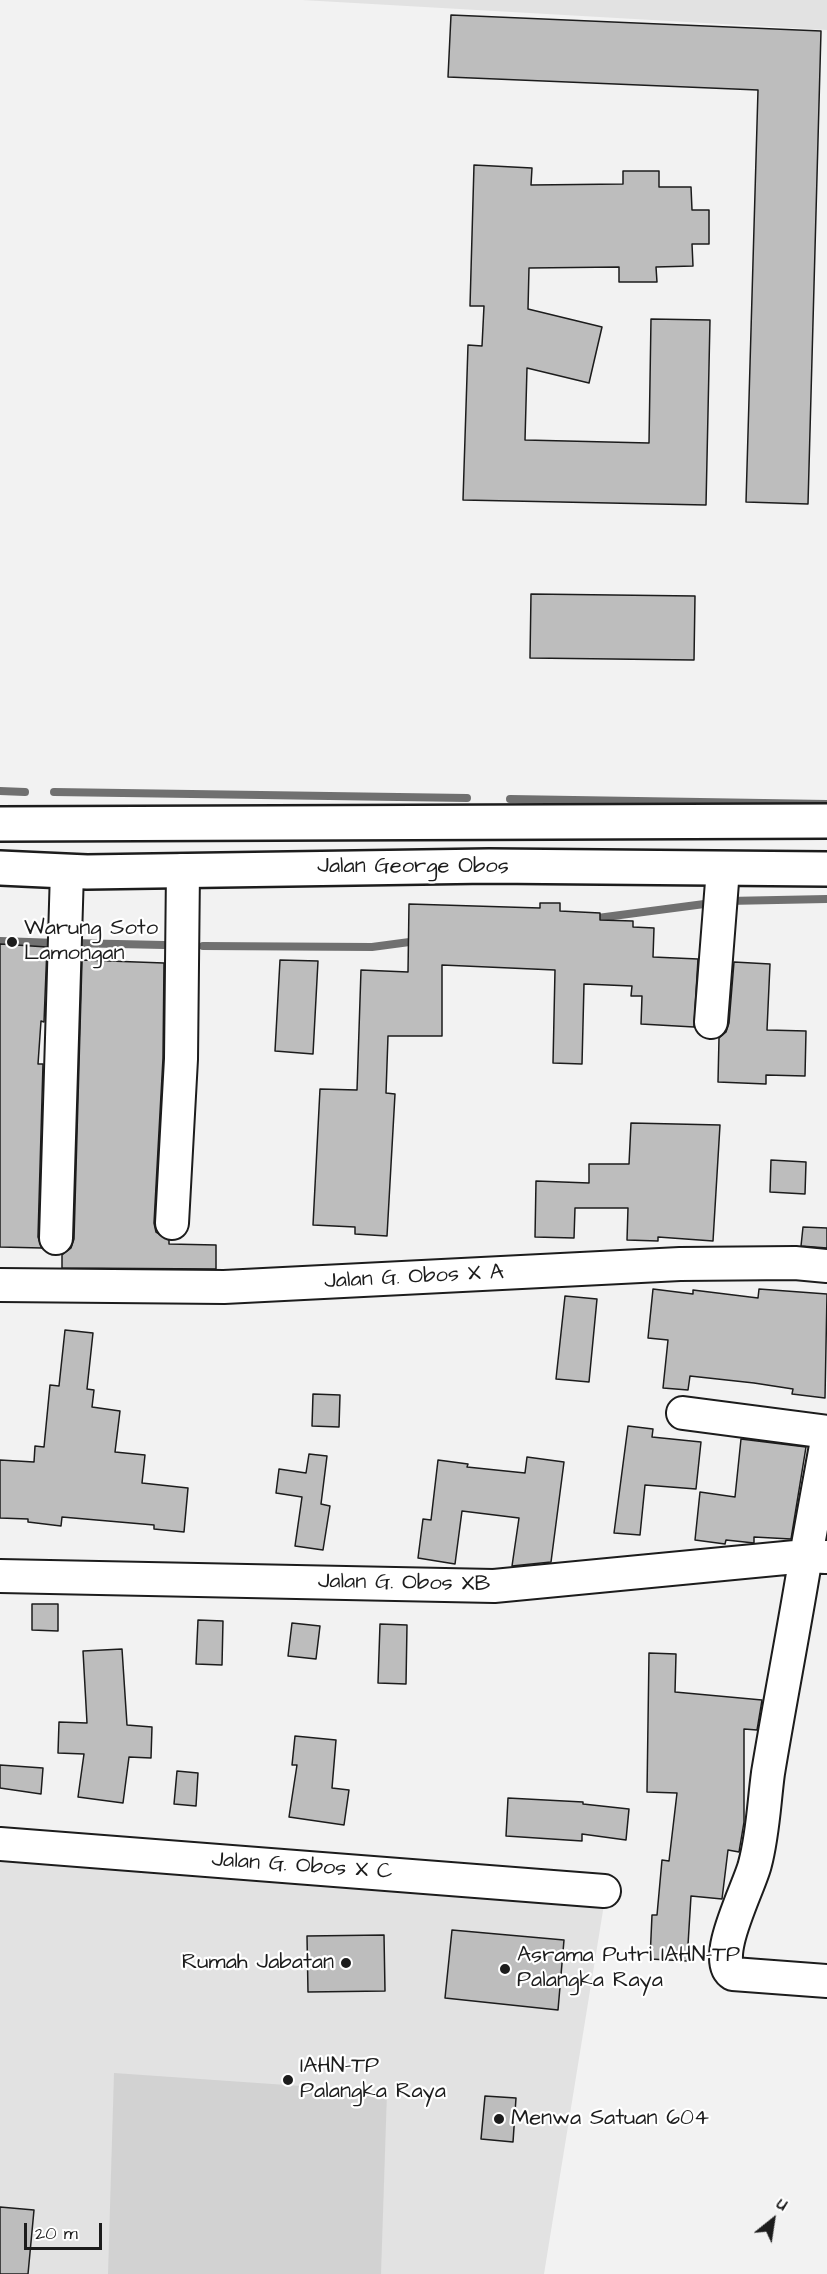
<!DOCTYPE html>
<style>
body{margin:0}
#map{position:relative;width:827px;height:2274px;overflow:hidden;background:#f2f2f2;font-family:"Architects Daughter",sans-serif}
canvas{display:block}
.north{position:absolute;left:743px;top:2190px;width:60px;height:60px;-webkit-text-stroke:4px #fff;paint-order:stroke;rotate:30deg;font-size:16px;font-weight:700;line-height:24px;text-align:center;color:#1c1c1c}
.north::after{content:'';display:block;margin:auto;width:21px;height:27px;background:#1c1c1c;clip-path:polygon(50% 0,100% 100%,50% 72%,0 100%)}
.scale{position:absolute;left:24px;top:2223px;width:78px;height:27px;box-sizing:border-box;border:3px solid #1c1c1c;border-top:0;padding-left:8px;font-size:18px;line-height:21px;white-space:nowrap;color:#1c1c1c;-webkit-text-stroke:4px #fff;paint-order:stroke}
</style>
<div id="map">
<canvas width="827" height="2274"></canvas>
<div class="north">U</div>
<div class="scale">20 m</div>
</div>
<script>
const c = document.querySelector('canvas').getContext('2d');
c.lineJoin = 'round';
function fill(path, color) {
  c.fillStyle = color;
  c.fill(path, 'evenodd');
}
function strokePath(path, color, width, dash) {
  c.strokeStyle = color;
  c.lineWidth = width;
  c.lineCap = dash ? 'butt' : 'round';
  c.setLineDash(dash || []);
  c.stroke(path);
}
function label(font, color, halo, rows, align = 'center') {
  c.font = font + ' "Architects Daughter",sans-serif';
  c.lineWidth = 4.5;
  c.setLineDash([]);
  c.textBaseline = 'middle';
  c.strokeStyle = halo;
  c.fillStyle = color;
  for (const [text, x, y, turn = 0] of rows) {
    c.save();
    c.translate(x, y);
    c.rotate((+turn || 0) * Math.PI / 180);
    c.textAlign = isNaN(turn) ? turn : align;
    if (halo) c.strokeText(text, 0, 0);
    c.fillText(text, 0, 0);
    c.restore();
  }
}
const built = new Path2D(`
 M302,0h525v30z
 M0,1836l607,50 -63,388h-544z`);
const green = new Path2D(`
 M114,2073l273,19 -6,182h-273z`);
const stream = new Path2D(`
 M0,791l25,1
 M54,792l413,6
 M510,799l317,5
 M727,901l100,-2
 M590,919l122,-16
 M0,941l58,2
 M70,943l94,2
 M203,946l169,1 45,-6`);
const building = new Path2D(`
 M451,15l370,16 -13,473 -62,-2 12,-412 -310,-13z
 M474,165l58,3 -1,17 92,-1v-13h36v16h32l1,23h17v34h-17l1,22 -37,1 1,15h-38v-15l-90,1 -1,41 74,18 -13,56 -62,-15 -2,72 124,3 2,-124 59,1 -4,185 -243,-5 5,-155 14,1 2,-40h-14z
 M531,594l164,2 -1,64 -164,-2z
 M540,903h20v8l40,2v7l33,1v6l21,1 -1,29 45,2 -4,68 -53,-3 1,-28h-11l1,-10 -48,-2 -2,80 -29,-1 2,-93 -113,-5v71h-54l-2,57 9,1 -8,142 -32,-2v-7l-42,-2 7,-136 37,1 4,-120 47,2 1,-68 131,4z
 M0,944l47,3 -3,75 -3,-1 -3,43h5l-5,173 4,11 -42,-1z
 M82,960l82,3 -1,95 -9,165 2,9 13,8v4l47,1v24l-154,-1v-13l9,-7 3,-9z
 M280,960l38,1 -5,93 -38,-3z
 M734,962l36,2 -3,66 39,1 -1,45 -39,-1v9l-48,-2 1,-44 7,-6 3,-9z
 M631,1123l89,2 -7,116 -55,-4v4l-31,-1 1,-32h-53l-1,30 -39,-1 1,-56 53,2v-19h40z
 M771,1160l35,2 -1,32 -35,-2z
 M803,1227l24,1v20l-26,-2z
 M653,1289l40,5v-4l65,8 1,-9 68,5 -2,104 -33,-4 1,-5 -39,-6 -64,-7 -2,14 -25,-2 5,-48 -20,-2z
 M565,1296l32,3 -8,83 -33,-3z
 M65,1330l28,3 -6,56 7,1 -2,17 28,4 -5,41 30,3 -3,28 46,5 -4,44 -30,-3v-4l-92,-8 -1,9 -33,-4v-3l-28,-1v-58l34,2 1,-16 9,1 6,-62 9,1z
 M313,1394l27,1 -1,32 -27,-1z
 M628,1426l25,3 -1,8 49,5 -5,47 -51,-4 -5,50 -26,-2z
 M741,1439l65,8 -15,92 -37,-2v6l-28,-3 -1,4 -30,-4 5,-48 35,5z
 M309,1454l18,2 -6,48 9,2 -7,44 -28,-4 7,-49 -26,-4 3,-24 27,4z
 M527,1457l37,5 -13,100 -39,4 7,-48 -57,-7 -7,53 -37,-6 5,-39 8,1 7,-60 30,4 -1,3 58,6z
 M32,1604h26v27l-26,-1z
 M198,1620l25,1 -1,44 -26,-1z
 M292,1623l28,3 -4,33 -28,-3z
 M380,1624l27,1 -1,59 -28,-1z
 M122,1649l5,76 25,2 -1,31 -22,-1 -6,46 -45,-6 6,-43 -26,-1 1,-31 28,1 -4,-72z
 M649,1653l27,1 -1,38 87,8 -5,30 -13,-1v93l-5,30 -11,-2 -6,49 -31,-3 -4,65 -37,-2 2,-44h5l5,-55 7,1 8,-68 -30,-1z
 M295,1736l41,4 -4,48 17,2 -5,35 -55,-8 8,-52h-5z
 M0,1765l43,3 -2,26 -41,-6z
 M177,1771l21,2 -2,33 -22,-2z
 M508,1798l75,4v2l46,5 -3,31 -44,-6v7l-76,-5z
 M452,1930l112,10 -6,70 -113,-12z
 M384,1935l1,56 -77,1 -1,-56z
 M485,2096l31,2 -3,44 -32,-3z
 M0,2207l34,3 -6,64h-28z`);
const minor = new Path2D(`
 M711,1022l12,-153
 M172,1223l9,-164 2,-189
 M56,1238l11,-367
 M0,1285l224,2 456,-23 115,-1 32,3
 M683,1413l144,19
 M826,1557l-20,-1 21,-116
 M0,1576l494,10 312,-30c-12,73 -26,145 -38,217 -4,30 -5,61 -13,91 -5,22 -45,96 -22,110l94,7
 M0,1844l604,47`);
const major = new Path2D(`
 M0,824l827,-3
 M0,868l87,4 402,-6 338,3`);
const markers = [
 [12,942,6,"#1c1c1c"],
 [346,1963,6,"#1c1c1c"],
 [505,1969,6,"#1c1c1c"],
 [288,2080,6,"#1c1c1c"],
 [499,2119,6,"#1c1c1c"]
];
const streetNames = [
 ["Jalan George Obos",413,867],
 ["Jalan G. Obos X A",414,1278,-3],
 ["Jalan G. Obos XB",404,1584,1],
 ["Jalan G. Obos X C",302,1867,4]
];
const poiNames = [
 ["Warung Soto",24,929],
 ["Lamongan",24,954],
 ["Asrama Putri IAHN-TP",517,1956],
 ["Palangka Raya",517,1981],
 ["Rumah Jabatan",334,1963,"right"],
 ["IAHN-TP",300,2067],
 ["Palangka Raya",300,2092],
 ["Menwa Satuan 604",511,2119]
];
fill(built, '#e2e2e2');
fill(green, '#d2d2d2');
strokePath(stream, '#707070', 8);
fill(building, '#bdbdbd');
strokePath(building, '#1c1c1c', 1.5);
strokePath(minor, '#1c1c1c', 36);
strokePath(major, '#1c1c1c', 38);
strokePath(minor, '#fff', 32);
strokePath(major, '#fff', 33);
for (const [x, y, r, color] of markers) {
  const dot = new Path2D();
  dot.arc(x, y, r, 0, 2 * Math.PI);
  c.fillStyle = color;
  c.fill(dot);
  strokePath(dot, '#fff', 2);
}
label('22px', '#1c1c1c', '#fff', streetNames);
label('22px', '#1c1c1c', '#fff', poiNames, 'left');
</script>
